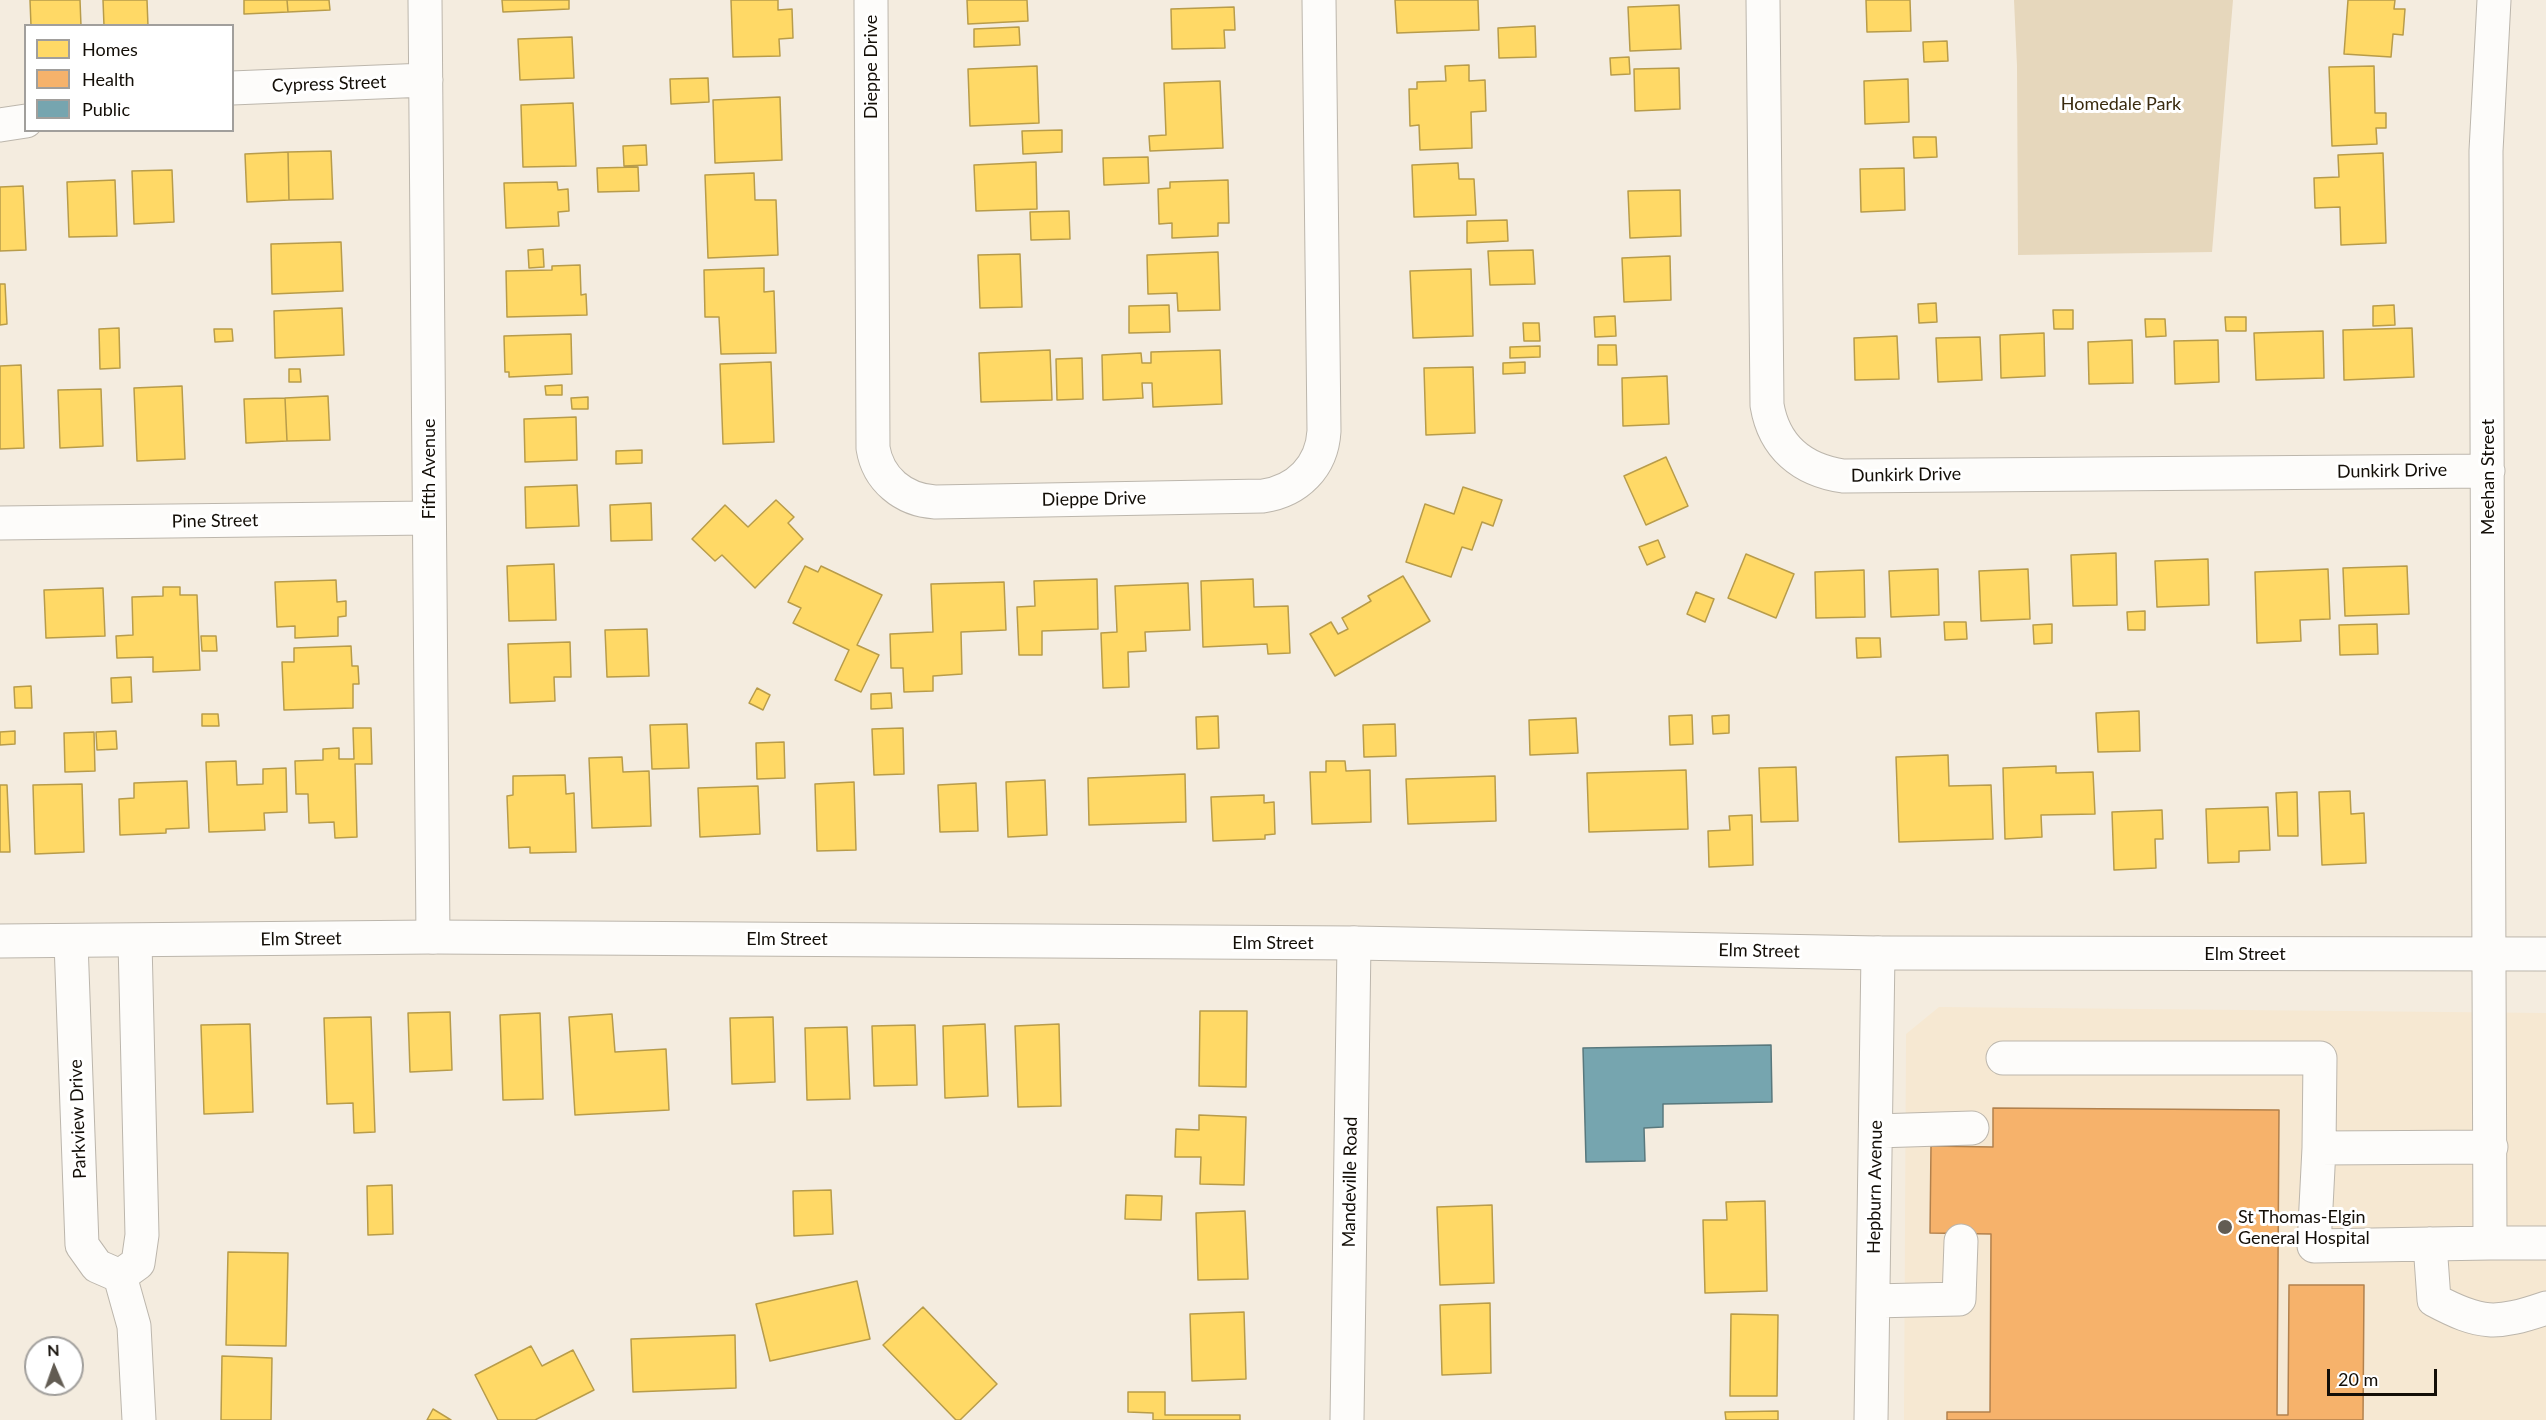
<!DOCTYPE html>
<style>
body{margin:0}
#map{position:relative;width:2546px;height:1420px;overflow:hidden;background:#f4ecdf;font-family:Lato,sans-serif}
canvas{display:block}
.legend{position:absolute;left:24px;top:24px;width:210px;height:108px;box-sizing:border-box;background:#fff;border:2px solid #a19f9c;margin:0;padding:8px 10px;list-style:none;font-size:18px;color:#130e07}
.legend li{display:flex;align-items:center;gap:12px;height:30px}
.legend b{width:30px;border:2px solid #a19f9c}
.north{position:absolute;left:24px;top:1336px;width:60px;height:60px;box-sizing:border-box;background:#fff;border:2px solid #a19f9c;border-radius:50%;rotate:358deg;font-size:16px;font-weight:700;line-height:24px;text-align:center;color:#130e07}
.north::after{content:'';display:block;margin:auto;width:21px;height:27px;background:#625c53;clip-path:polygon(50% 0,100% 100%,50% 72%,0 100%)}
.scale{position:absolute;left:2327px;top:1369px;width:110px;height:27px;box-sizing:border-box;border:3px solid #130e07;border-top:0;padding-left:8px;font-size:18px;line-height:21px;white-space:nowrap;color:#130e07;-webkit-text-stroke:4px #fff;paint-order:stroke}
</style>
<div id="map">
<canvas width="2546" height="1420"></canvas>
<ul class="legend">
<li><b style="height:16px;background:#ffd966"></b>Homes</li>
<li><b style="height:16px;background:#f6b26b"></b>Health</li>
<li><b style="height:16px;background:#76a5af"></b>Public</li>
</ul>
<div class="north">N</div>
<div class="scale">20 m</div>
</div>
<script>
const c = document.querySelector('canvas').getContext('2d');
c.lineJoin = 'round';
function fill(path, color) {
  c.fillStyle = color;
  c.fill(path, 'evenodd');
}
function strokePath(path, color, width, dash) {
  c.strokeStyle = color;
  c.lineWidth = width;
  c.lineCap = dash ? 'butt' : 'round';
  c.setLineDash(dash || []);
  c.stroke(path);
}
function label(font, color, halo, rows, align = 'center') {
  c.font = font + ' Lato,sans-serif';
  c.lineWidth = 6;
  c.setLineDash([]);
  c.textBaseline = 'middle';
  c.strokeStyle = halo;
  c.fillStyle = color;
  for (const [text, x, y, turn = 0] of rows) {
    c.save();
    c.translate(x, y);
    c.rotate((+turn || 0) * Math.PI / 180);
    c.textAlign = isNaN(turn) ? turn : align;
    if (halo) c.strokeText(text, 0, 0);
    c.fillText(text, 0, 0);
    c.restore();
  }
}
const built = new Path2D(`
 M1939,1007l607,6v407h-642l2,-386z`);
const green = new Path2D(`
 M2014,0h219l-21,252 -194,3 -1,-189z`);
const homes = new Path2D(`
 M30,0h50l1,26h-50z
 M103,0h44l1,26h-44z
 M244,0h43l1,12 -44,2z
 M287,0h42l1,10 -42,2z
 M502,0h67v9l-66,3z
 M731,0h47v10l14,-1 1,29 -14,1 1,17 -47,1z
 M967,0h60l1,21 -60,3z
 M1395,0h83l1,30 -82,3z
 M1866,0h44l1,31 -44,1z
 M2348,0h47l-1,9h11l-2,26 -10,-1 -2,23 -47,-3z
 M1679,5l2,44 -51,2 -2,-44z
 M1234,7l1,23h-11l1,18 -53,1 -1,-40z
 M1535,26l1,31 -37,1 -1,-30z
 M1019,27l1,18 -46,2v-18z
 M572,37l2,41 -54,2 -2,-41z
 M1947,41l1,20 -24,1 -1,-20z
 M1629,57l1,17 -19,1 -1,-17z
 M1469,65v16l16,-1 1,31 -15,1 1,36 -52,2 -1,-25 -9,1 -1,-37h8v-7l29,-1 -1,-15z
 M1037,66l2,57 -69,3 -2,-57z
 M2374,66l1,47h11v15h-10l1,16 -45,2 -3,-79z
 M1679,68l1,41 -45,2 -1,-42z
 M708,78l1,24 -38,2 -1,-25z
 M1908,79l1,43 -44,2 -1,-43z
 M1220,81l3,67 -73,3 -1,-15 17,-1 -2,-52z
 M780,97l2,63 -67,3 -2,-63z
 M573,103l3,63 -53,1 -2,-62z
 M1062,130v22l-39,2 -1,-23z
 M1913,137h23l1,20 -23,1z
 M646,145l1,20 -23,1 -1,-20z
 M331,151l2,48 -44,1 -1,-48z
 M288,152l1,48 -42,2 -2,-48z
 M2383,153l3,90 -45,2 -1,-38 -25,1 -1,-30 25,-1 -1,-22z
 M1148,157l1,26 -45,2 -1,-27z
 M1036,162l1,47 -61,2 -2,-46z
 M1458,163l1,16h15l2,36 -62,2 -2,-52z
 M638,167l1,24 -41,1 -1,-24z
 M1904,168l1,42 -44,2 -1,-43z
 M172,170l2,52 -40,2 -2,-53z
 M754,173l1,27h21l2,55 -70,3 -3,-83z
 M115,180l2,56 -48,1 -2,-55z
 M1228,180l1,43h-11v13l-46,2v-15l-13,1 -1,-35 12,-1v-6z
 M557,182l1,8 10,-1 1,22 -11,1 1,14 -53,2 -2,-45z
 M23,186l3,64 -26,1v-64z
 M1680,190l1,46 -51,2 -2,-47z
 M1069,211l1,28 -39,1 -1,-28z
 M1507,220l1,21 -41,2v-22z
 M341,242l2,49 -71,3 -1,-50z
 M543,249l1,18 -15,1 -1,-18z
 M1533,250l2,34 -45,1 -2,-34z
 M1218,252l2,58 -42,1 -1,-18 -29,1 -1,-39z
 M1020,254l2,53 -42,1 -2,-53z
 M1670,256l1,44 -47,2 -2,-44z
 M580,265l1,30 5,-1 1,21 -80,2 -1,-46 46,-1v-4z
 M764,268v24l10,-1 2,62 -55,1 -2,-37h-14l-1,-47z
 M1471,269l2,67 -60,2 -3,-67z
 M0,284h5l2,40 -7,1z
 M1936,303l1,19 -18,1 -1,-19z
 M1169,305l1,27 -41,1v-27z
 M2394,305l1,20 -22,1v-20z
 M342,308l2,47 -69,3 -1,-47z
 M2053,310h20v19h-19z
 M1615,316l1,20 -21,1 -1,-20z
 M2225,317h21v14h-20z
 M2145,319h20l1,17 -20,1z
 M1523,323h16l1,18h-16z
 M119,328l1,40 -20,1 -1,-40z
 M2412,328l2,49 -70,3 -1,-50z
 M214,329h18l1,12 -18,1z
 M2323,331l1,47 -68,2 -2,-47z
 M2044,333l1,43 -44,2 -1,-43z
 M571,334l1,40 -63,3v-5h-4l-1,-36z
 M1897,336l2,43 -44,1 -1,-42z
 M1980,337l2,43 -44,2 -2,-44z
 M2132,340l1,43 -44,1 -1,-42z
 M2218,340l1,42 -44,2 -1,-43z
 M1598,345h18l1,20h-19z
 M1540,346v11l-30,1v-11z
 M1050,350l2,50 -71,2 -2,-49z
 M1220,350l2,54 -69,3 -1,-24h-10l1,15 -40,2 -1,-45 39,-2 1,10h9v-11z
 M1082,358l1,41 -26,1 -1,-41z
 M771,362l3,80 -51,2 -3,-80z
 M1525,362v11l-22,1v-11z
 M21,365l3,83 -24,1v-83z
 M1473,367l2,66 -49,2 -2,-67z
 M289,369h11l1,13h-12z
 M1667,376l2,48 -46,2 -1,-48z
 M562,385v10h-16l-1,-9z
 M182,386l3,73 -48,2 -3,-73z
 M101,389l2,57 -43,2 -2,-58z
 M328,396l2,44 -43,1 -2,-43z
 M588,397v12h-16l-1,-11z
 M285,398l2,43 -41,2 -2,-44z
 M576,417l1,43 -52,2 -1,-43z
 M642,450v13l-26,1v-13z
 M1666,457l22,49 -42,19 -22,-49z
 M577,485l2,41 -53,2 -1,-41z
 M1463,487l39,13 -9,26 -11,-4 -10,28 -10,-3 -11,30 -45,-15 19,-58 29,10z
 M776,500l18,17 -6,6 15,16 -48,49 -33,-33 -7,6 -23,-22 33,-34 23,22z
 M651,503l1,37 -41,1 -1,-36z
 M1658,540l7,17 -18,8 -8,-18z
 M2116,553l1,52 -44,1 -2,-51z
 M1746,554l48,20 -18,44 -48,-20z
 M2208,559l1,46 -52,2 -2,-46z
 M554,564l2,56 -47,1 -2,-55z
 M805,566l13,6 3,-6 61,29 -25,50 22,10 -18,37 -26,-12 14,-30 -56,-27 8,-15 -13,-6z
 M2407,566l2,48 -64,2 -2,-48z
 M1938,569l1,46 -48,2 -2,-46z
 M2028,569l2,50 -49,2 -2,-50z
 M2328,569l2,50 -30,1 1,21 -44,2 -2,-71z
 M1864,570l1,47 -49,1 -1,-46z
 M1403,576l27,45 -95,55 -25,-42 21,-12 7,12 10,-5 -6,-11 29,-17 -3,-5z
 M1097,579l1,50 -56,2v24h-23l-2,-48 18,-1 -1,-25z
 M1253,579l1,28 34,-1 2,47 -22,1 -1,-10 -64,3 -2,-66z
 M336,580l1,22 9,-1v15l-8,1v19l-43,2v-12l-18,1 -2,-45z
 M1004,582l2,48 -45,2 1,42 -29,2v15l-29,1 -1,-24h-12l-1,-34 43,-2 -2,-48z
 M1188,583l2,47 -45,2 1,19 -18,1 1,35 -26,1 -2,-55 16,-1 -2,-46z
 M163,587h17v8h17l3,75 -47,2v-15l-36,1 -1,-22 17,-1 -1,-38 31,-1z
 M103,588l2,48 -59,2 -2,-48z
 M1696,592l18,7 -9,23 -18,-8z
 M2145,611v19h-17l-1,-18z
 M1944,622h22l1,17 -22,1z
 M2052,624v19l-18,1 -1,-19z
 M2377,624l1,30 -38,1 -1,-30z
 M647,629l2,47 -42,1 -2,-47z
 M201,636h15l1,15h-15z
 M1856,638h24l1,19 -24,1z
 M570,642l1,35h-17l1,24 -45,2 -2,-59z
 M351,646l1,20h6l1,18h-6v24l-69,2 -2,-48h12v-14z
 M131,677l1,25 -20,1 -1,-25z
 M31,686l1,22h-17l-1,-21z
 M757,688l13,7 -7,15 -14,-7z
 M891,693l1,15 -21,1v-15z
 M2139,711l1,40 -42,1 -2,-39z
 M202,714h16l1,12h-17z
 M1692,715l1,29 -23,1 -1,-29z
 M1729,715v18l-16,1 -1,-18z
 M1218,716l1,32 -22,1 -1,-32z
 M1576,718l2,35 -48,2 -1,-35z
 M687,724l2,44 -37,1 -2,-44z
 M1395,724l1,32 -32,1 -1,-32z
 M353,728h18l1,36h-17l2,73 -22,1 -1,-16 -25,1 -1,-29h-12l-1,-33 28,-1v-11l16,-1v11h15z
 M903,728l1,46 -30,1 -2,-46z
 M15,731v13l-15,1v-13z
 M116,731l1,18 -20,1 -1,-18z
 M94,732l1,39 -30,1 -1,-39z
 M784,742l1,36 -28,1 -1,-36z
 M1948,755l1,31 42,-1 2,54 -94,3 -3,-85z
 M622,757l1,15 26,-1 2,55 -59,2 -3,-70z
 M236,761l1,24 26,-1v-15l23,-1 1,44 -23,1 1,17 -56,2 -3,-70z
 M1326,761h19l1,10 24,-1 1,52 -59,2 -2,-52h16z
 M2056,766v7l37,-1 2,42 -54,1 1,22 -37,2 -2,-71z
 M1796,767l2,54 -37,1 -2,-54z
 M1686,770l2,59 -99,3 -2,-59z
 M1185,774l1,48 -97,3 -1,-47z
 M565,775l1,19 8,-1 2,59 -46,1v-6l-21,1 -2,-52 6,-1v-19z
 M1495,776l1,45 -88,3 -2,-45z
 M1045,780l2,55 -39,2 -2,-55z
 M187,781l2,47 -23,1v4l-46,2 -1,-36 15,-1v-15z
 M854,782l2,68 -39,1 -2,-67z
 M976,783l2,48 -38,1 -2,-47z
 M82,784l2,68 -49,2 -2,-69z
 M0,785h7l3,67h-10z
 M758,786l2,48 -60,3 -2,-49z
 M2350,791l1,23 13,-1 2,50 -44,2 -3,-73z
 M2297,792l1,44h-20l-2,-43z
 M1264,795v8l10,-1 1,32 -10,1v4l-52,2 -2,-44z
 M2268,807l2,43 -31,1v11l-31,1 -2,-54z
 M2162,810l1,29h-8l1,29 -42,2 -2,-58z
 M1752,815l1,50 -44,2 -1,-36 22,-1 -1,-14z
 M1200,1011h47l-1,76 -47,-1z
 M450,1012l2,58 -42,2 -2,-59z
 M540,1013l3,86 -40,1 -3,-85z
 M612,1014l3,38 51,-3 3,61 -94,5 -6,-98z
 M371,1017l4,115 -21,1 -1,-30 -26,1 -3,-86z
 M773,1017l2,65 -43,2 -2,-66z
 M250,1024l3,88 -49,2 -3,-89z
 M985,1024l3,72 -43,2 -2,-72z
 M1059,1024l2,82 -43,1 -3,-81z
 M915,1025l2,60 -43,1 -2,-60z
 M847,1027l3,72 -43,1 -2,-72z
 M1199,1115l47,2 -2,68 -44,-1 1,-27h-26l1,-28 23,1z
 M392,1185l1,49 -25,1 -1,-49z
 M831,1190l2,44 -39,2 -1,-45z
 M1126,1195l36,1 -1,24 -36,-1z
 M1765,1201l2,90 -62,2 -2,-73h24l-1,-18z
 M1492,1205l2,78 -54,2 -3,-78z
 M1245,1211l3,68 -50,1 -2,-67z
 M228,1252l60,1 -2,93 -60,-1z
 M857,1281l13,58 -100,22 -14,-57z
 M1490,1303l1,70 -49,2 -2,-70z
 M923,1307l74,77 -37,36h-4l-73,-75z
 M1244,1312l2,67 -54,2 -2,-67z
 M1731,1314l47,1 -1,81h-47z
 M735,1335l1,53 -103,4 -2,-53z
 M531,1346l11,20 31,-16 21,40 -59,30h-37l-23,-45z
 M222,1356l50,2 -1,62h-50z
 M1128,1392h37v23h75v5h-87v-7l-25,-1z
 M433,1409l18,11h-24z
 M1778,1411v9h-52l-1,-8z`);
const health = new Path2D(`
 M1993,1108l286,2 -2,305h11l1,-130h75l-1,135h-416v-8h43l1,-178 -61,-1 1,-87 62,1z`);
const public = new Path2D(`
 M1771,1045l1,57 -109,2v23l-19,1 1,33 -59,1 -3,-114z`);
const minor = new Path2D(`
 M425,0l8,937
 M871,0l2,448c5,31 30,52 62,54l328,-6c34,-5 59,-29 61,-65l-5,-431
 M1763,0l4,405c7,42 35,65 76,71l645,-5
 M2494,0l-8,151 4,1092h56
 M232,88l194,-8
 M0,125l26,-4
 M0,523l429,-5
 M71,942l11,303 15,21 23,10 18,-13 4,-28 -7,-293
 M2003,1058h317l-1,90
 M1876,1131l96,-3
 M2490,1243l-176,3 5,-98 172,-1
 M2430,1244l4,56c47,25 62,25 112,8
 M120,1276l14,50 5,94
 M1873,1301l86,-2 2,-58
 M1347,1420l7,-477
 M1871,1420l7,-467`);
const major = new Path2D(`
 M0,941l433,-4 921,6 524,10 668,1`);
const markers = [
 [2225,1227,8,"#625c53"]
];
const streetNames = [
 ["Dieppe Drive",871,67,-90],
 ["Cypress Street",329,84,-2],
 ["Fifth Avenue",429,469,-90],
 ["Dunkirk Drive",2392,471,-1],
 ["Dunkirk Drive",1906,475,-1],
 ["Meehan Street",2488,477,-90],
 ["Dieppe Drive",1094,499,-1],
 ["Pine Street",215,521,-1],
 ["Elm Street",301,939,-1],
 ["Elm Street",787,939],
 ["Elm Street",1273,943],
 ["Elm Street",1759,951,1],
 ["Elm Street",2245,954],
 ["Parkview Drive",78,1119,-92],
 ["Mandeville Road",1350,1182,-89],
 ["Hepburn Avenue",1875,1187,-89]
];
const parkNames = [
 ["Homedale Park",2121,104]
];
const poiNames = [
 ["St Thomas-Elgin",2238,1217],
 ["General Hospital",2238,1238]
];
fill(built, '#f6e8d2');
fill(green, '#e6d7bc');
fill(homes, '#ffd966');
strokePath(homes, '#b89c4a', 1.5);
fill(health, '#f6b26b');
strokePath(health, '#b2814d', 1.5);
fill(public, '#76a5af');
strokePath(public, '#58787d', 1.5);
strokePath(minor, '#bcb6ac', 35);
strokePath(major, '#bcb6ac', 35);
strokePath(minor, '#fdfcfa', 33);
strokePath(major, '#fdfcfa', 33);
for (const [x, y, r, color] of markers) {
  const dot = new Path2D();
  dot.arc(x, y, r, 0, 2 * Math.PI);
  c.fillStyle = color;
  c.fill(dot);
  strokePath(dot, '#fff', 2);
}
label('18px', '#130e07', '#fff', streetNames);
label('18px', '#392a0e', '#fff', parkNames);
label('18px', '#130e07', '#fff', poiNames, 'left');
</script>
